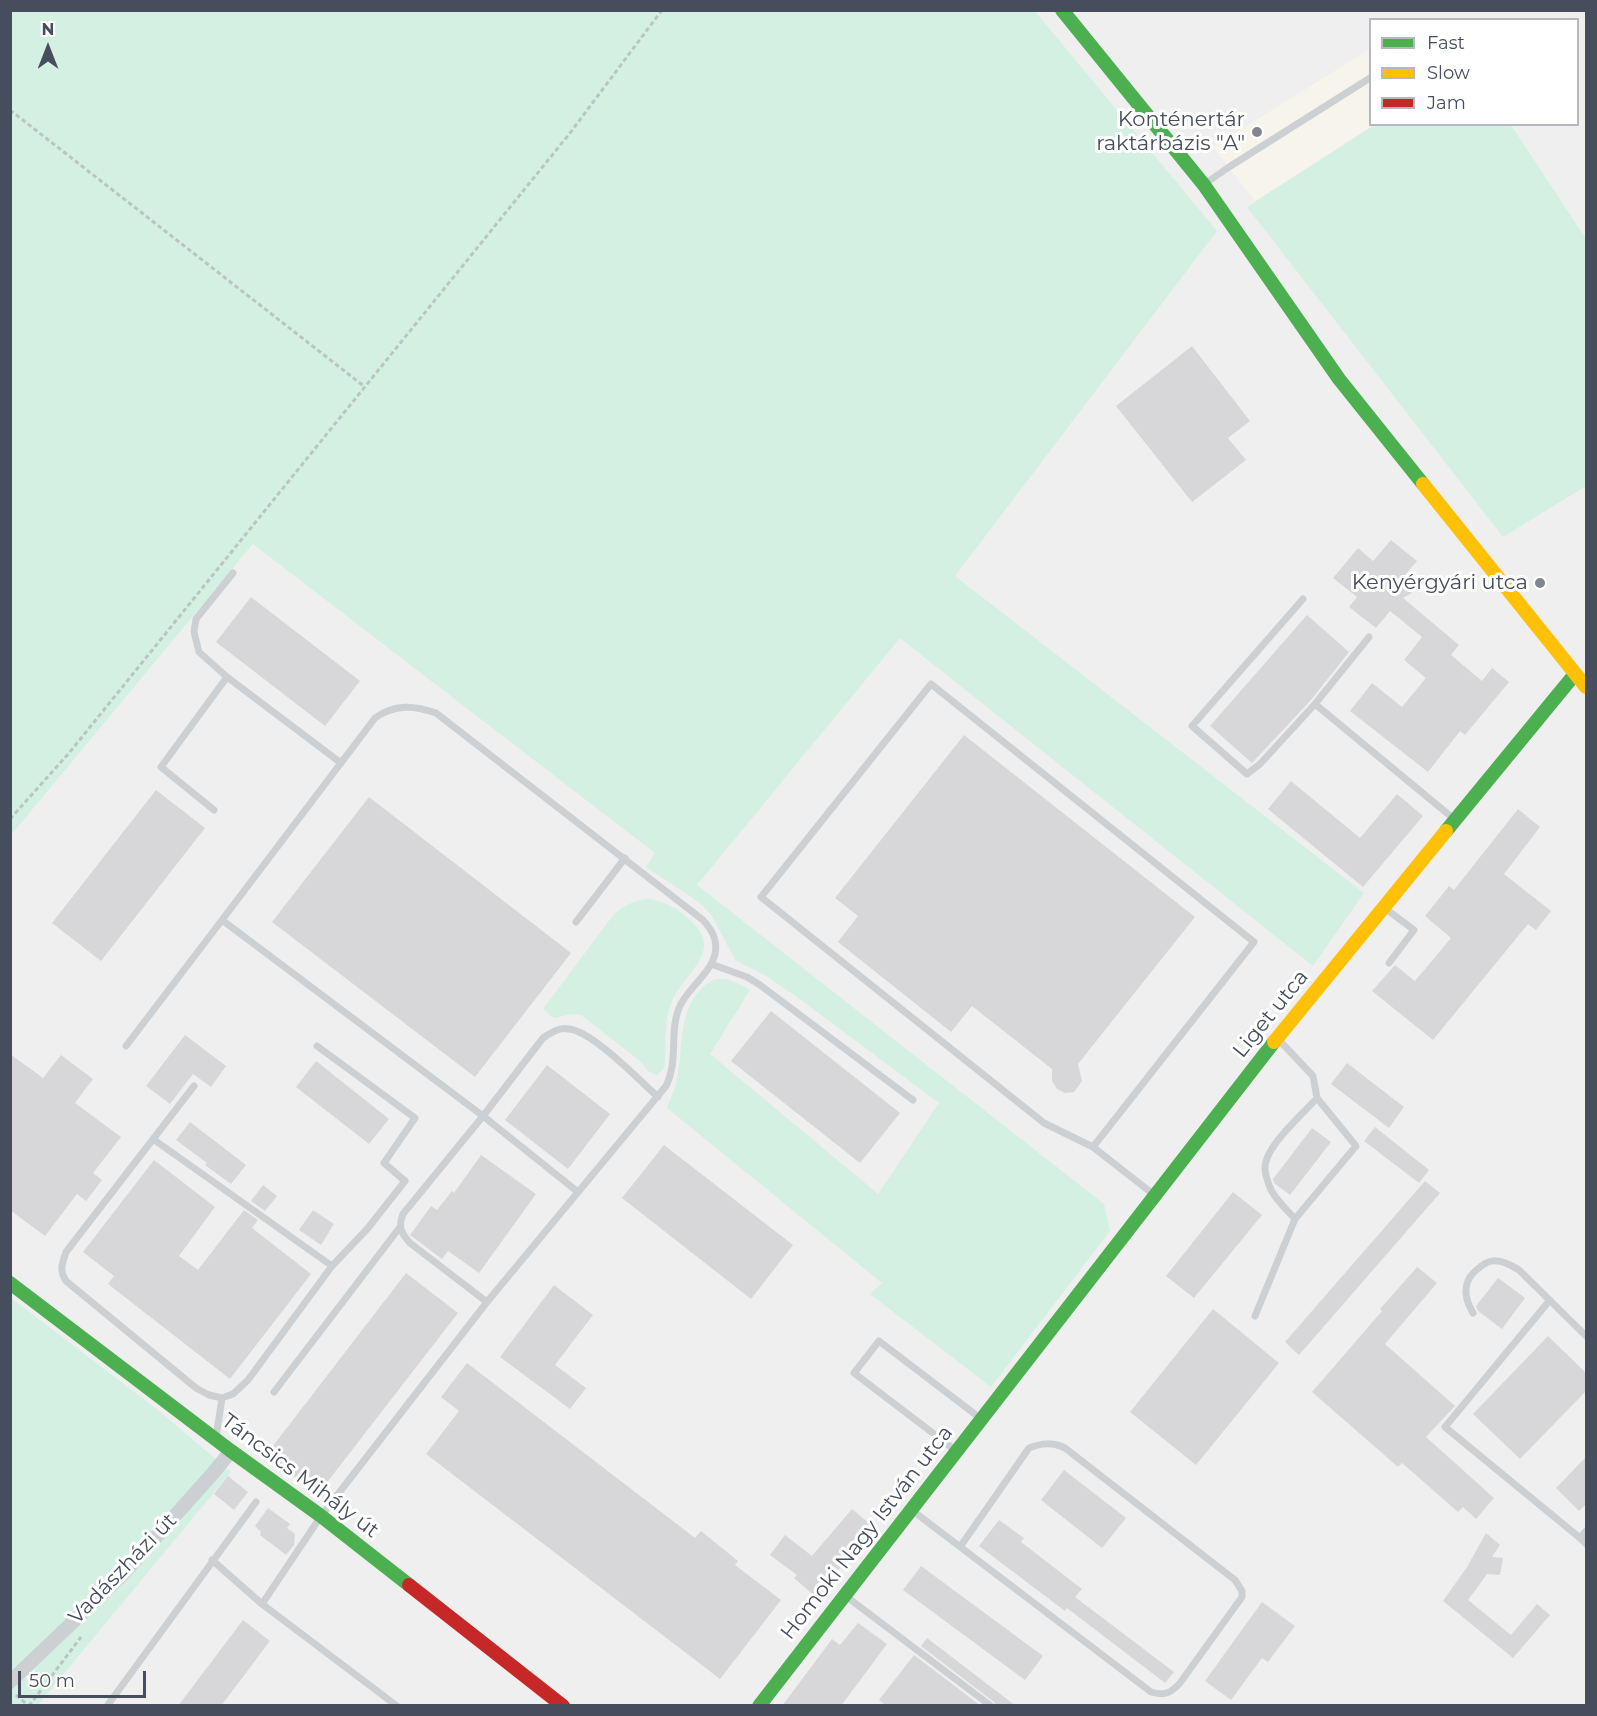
<!DOCTYPE html>
<meta charset="utf-8">
<style>
body{margin:0}
#map{position:relative;width:1597px;height:1716px;overflow:hidden;background:#f0efef;font-family:Montserrat,sans-serif}
canvas{display:block}
.frame{position:absolute;inset:0;border:12px solid #464e5d;pointer-events:none}
.legend{position:absolute;left:1369px;top:18px;width:210px;height:108px;box-sizing:border-box;background:#fff;border:2px solid #b5b8be;margin:0;padding:8px 10px;list-style:none;font-size:18px;color:#464e5d}
.legend li{display:flex;align-items:center;gap:12px;height:30px}
.legend b{width:30px;border:2px solid #b5b8be}
.north{position:absolute;left:18px;top:18px;width:60px;height:60px;-webkit-text-stroke:4px #fff;paint-order:stroke;rotate:0deg;font-size:16px;font-weight:700;line-height:24px;text-align:center;color:#464e5d}
.north::after{content:'';display:block;margin:auto;width:21px;height:27px;background:#464e5d;clip-path:polygon(50% 0,100% 100%,50% 72%,0 100%)}
.scale{position:absolute;left:18px;top:1671px;width:128px;height:27px;box-sizing:border-box;border:3px solid #464e5d;border-top:0;padding-left:8px;font-size:18px;line-height:21px;white-space:nowrap;color:#464e5d;-webkit-text-stroke:4px #fff;paint-order:stroke}
</style>
<div id="map">
<canvas width="1597" height="1716"></canvas>
<div class="frame"></div>
<ul class="legend">
<li><b style="height:8px;background:#4caf50"></b>Fast</li>
<li><b style="height:8px;background:#ffc107"></b>Slow</li>
<li><b style="height:8px;background:#c62828"></b>Jam</li>
</ul>
<div class="north">N</div>
<div class="scale">50 m</div>
</div>
<script>
const c = document.querySelector('canvas').getContext('2d');
c.lineJoin = 'round';
function fill(path, color) {
  c.fillStyle = color;
  c.fill(path, 'evenodd');
}
function strokePath(path, color, width, dash) {
  c.strokeStyle = color;
  c.lineWidth = width;
  c.lineCap = dash ? 'butt' : 'round';
  c.setLineDash(dash || []);
  c.stroke(path);
}
function label(font, color, halo, rows, align = 'center') {
  c.font = font + ' Montserrat,sans-serif';
  c.lineWidth = 6;
  c.setLineDash([]);
  c.textBaseline = 'middle';
  c.strokeStyle = halo;
  c.fillStyle = color;
  for (const [text, x, y, turn = 0] of rows) {
    c.save();
    c.translate(x, y);
    c.rotate((+turn || 0) * Math.PI / 180);
    c.textAlign = isNaN(turn) ? turn : align;
    if (halo) c.strokeText(text, 0, 0);
    c.fillText(text, 0, 0);
    c.restore();
  }
}
const commercial = new Path2D(`
 M1370,49v75l4,1 -119,76 -42,-54z`);
const green = new Path2D(`
 M1034,10l183,221 -262,345 409,317 -51,73 -413,-328 -203,247 407,319 6,27 -119,156 -121,-93 12,-11 -215,-175c4,-11 10,-23 11,-35 5,-30 1,-61 23,-84 16,-18 32,-9 49,1l-40,64 168,140 61,-91 -142,-106 -31,-21 -31,-16 -23,-44 -12,-13 -54,-36 9,-14 -402,-309 -242,291 -1,-824z
 M1374,125h137l75,114v247l-83,51 -256,-330z
 M649,899c17,3 28,9 41,21 36,32 -7,53 -19,83 -7,18 -5,41 -6,60l-2,7 -6,5 -9,-4 -8,-10 -59,-46 -9,-1 -18,4 -11,-9 71,-95c12,-9 20,-14 35,-15z
 M10,1297l148,113 73,62 -193,233h-27z`);
const building = new Path2D(`
 M1192,346l58,75 -22,17 18,22 -54,42 -76,-96z
 M1391,540l26,21 -18,21 13,11 -9,5 56,47 -8,10 31,26 10,-13 17,14 -44,53 -5,-4 -32,41 -78,-61 22,-28 30,24 24,-29 -22,-18 18,-23 -32,-26 -14,17 -27,-21 8,-10 -24,-19 25,-30 15,13z
 M251,597l109,84 -35,45 -109,-84z
 M1307,615l42,37 -38,48 -59,63 -42,-37z
 M964,735l231,182 -117,147 4,17 -8,11 -9,1 -8,-4 -5,-8v-12l-80,-63 -21,26 -113,-90 20,-26 -23,-18z
 M1291,781l69,57 37,-44 26,22 -60,71 -95,-78z
 M156,790l49,38 -104,133 -49,-38z
 M369,797l202,156 -96,124 -203,-155z
 M1518,809l22,18 -36,47 47,37 -15,19 -8,-6 -95,116 -61,-49 23,-26 20,16 36,-43 -26,-22 24,-30 5,4z
 M771,1011l129,102 -40,50 -129,-102z
 M185,1035l41,31 -15,21 -18,-13 -23,30 -24,-18z
 M10,1054l33,24 18,-23 32,24 -18,24 46,34 -28,36 9,7 -16,21 -9,-7 -32,42 -35,-26z
 M316,1061l73,58 -20,25 -73,-57z
 M1347,1063l57,44 -15,21 -58,-44z
 M547,1065l63,49 -42,55 -63,-49z
 M190,1122l56,43 -15,19 -26,-19 2,-2 -31,-23z
 M1375,1127l54,43 -10,13 -55,-42z
 M1312,1128l19,14 -41,53 -16,-12 -1,-4z
 M664,1145l129,100 -42,54 -129,-101z
 M481,1155l55,39 -57,79 -31,-22 -6,8 -32,-24 21,-29 6,4 15,-19 2,2z
 M154,1160l61,47 -36,49 19,14 46,-60 14,10 -6,8 59,46 -81,105 -122,-95 6,-8 -31,-24z
 M1425,1181l15,12 -141,162 -14,-13z
 M263,1185l14,11 -12,15 -14,-10z
 M1233,1192l29,23 -68,83 -28,-22z
 M313,1210l21,14 -13,21 -22,-15z
 M1417,1267l20,16 -52,61 70,62 -29,31 68,61 -18,21 -13,-12 -5,5 -56,-49 -4,4 -86,-75 70,-81 -2,-2z
 M406,1273l52,40 -140,181 -52,-39z
 M1498,1278l27,20 -23,31 -24,-18 -2,-5z
 M554,1285l39,30 -38,50 31,23 -16,21 -70,-52z
 M1213,1309l66,54 -83,102 -66,-53z
 M1548,1336l39,38v16l-67,69 -47,-45z
 M467,1363l228,175 6,-7 37,30 -3,4 46,35 -61,79 -294,-225 33,-43 -18,-14z
 M1587,1456v47l-8,8 -23,-23z
 M1064,1470l62,48 -24,30 -61,-48z
 M228,1476l20,16 -14,18 -20,-16z
 M268,1508l22,16 -3,4 8,6 -1,11 -8,10 -26,-20 1,-3 -6,-6z
 M852,1509l19,16 -21,26 2,2 -36,44 -22,-19 3,-3 -27,-20 15,-20 27,21z
 M999,1520l25,18 -3,4 61,47 -7,8 99,75 -9,11 -98,-75 -2,3 -86,-65z
 M1486,1533l14,12 -8,12 11,1 -3,17 -13,-1 -19,26 43,35 26,-31 13,11 -37,43 -70,-57 24,-34z
 M921,1566l122,90 -18,24 -122,-90z
 M1262,1602l33,24 -27,36 -6,-4 -31,42 -26,-19z
 M243,1620l27,21 -49,65h-43z
 M858,1623l29,21 -46,62h-59l50,-67 8,6z
 M927,1638l89,68h-20l-2,-4 -73,-56z
 M914,1655l67,51h-95l-7,-6z`);
const path = new Path2D(`
 M10,110l355,277
 M10,819l59,-66 501,-620 92,-123
 M16,1695l13,11
 M29,1706l52,-69`);
const lane = new Path2D(`
 M1206,183l23,-16 141,-89
 M233,573l-37,46 -2,13 5,20 28,25 114,86
 M1303,599l-111,127 55,48 13,-10 55,-60
 M1369,637l-54,67 139,115
 M214,810l-53,-43 66,-90
 M1386,909l28,21 -25,33
 M222,920l153,-202c19,-14 39,-13 61,-5l267,207c9,10 15,20 12,34 -5,21 -28,34 -36,54 -10,24 0,51 -13,78l-179,216
 M576,922l49,-64
 M711,964l36,13 13,8 153,115
 M126,1046l96,-126 261,196 -80,98c-5,13 -2,19 7,29l77,59 -166,214 -59,88 -50,-44
 M194,1086l-128,166c-4,12 -7,18 0,29l130,107 13,7 13,3
 M153,1139l179,127
 M1093,1147l161,-205 -323,-258 -170,213 283,226 49,24 60,47
 M578,1192l-95,-76 60,-78c8,-5 16,-11 26,-9 23,2 70,51 89,68
 M1295,1219c-8,-9 -18,-18 -24,-29 -3,-7 -6,-14 -6,-22 0,-22 38,-54 52,-70
 M1550,1300l-105,127 135,111 6,-7
 M1473,1313c-10,-17 -11,-33 7,-46 5,-4 10,-7 17,-6 8,0 15,5 22,9l67,66
 M1255,1316l40,-97 61,-73 -39,-48 -4,-22 -34,-36
 M274,1392l126,-165
 M216,1437l6,-39 11,-4 15,-14 84,-114 36,-38 37,-47 -21,-18 31,-45 -98,-72
 M955,1450l-101,-77 25,-32 101,77
 M913,1511l238,181c14,4 20,1 29,-9l62,-86v-6l-7,-11 -170,-132c-13,-6 -23,-5 -36,0l-69,99
 M1580,1538l6,6
 M847,1597l144,109
 M262,1604l135,102
 M107,1706l149,-204`);
const street = new Path2D(`
 M10,1682l112,-107 92,-103 17,-21`);
const fast = new Path2D(`
 M1062,10l142,175 135,194 84,105
 M1446,831l129,-157
 M10,1283l221,168 90,65 88,69
 M759,1706l515,-664`);
const slow = new Path2D(`
 M1423,484l163,203
 M1274,1042l172,-211`);
const jam = new Path2D(`
 M409,1585l154,121`);
const markers = [
 [1257,132,6,"#828690"],
 [1540,583,6,"#828690"]
];
const poiNames = [
 ["Konténertár",1245,120],
 ["raktárbázis \"A\"",1245,144],
 ["Kenyérgyári utca",1528,583]
];
const streetNames = [
 ["Liget utca",1271,1014,-51],
 ["Táncsics Mihály út",300,1476,37],
 ["Homoki Nagy István utca",867,1533,-52],
 ["Vadászházi út",123,1569,-46]
];
fill(commercial, '#f7f5eb');
fill(green, '#d3f0e2');
fill(building, '#d7d7d9');
strokePath(path, '#b9c5c4', 3, [4.5, 3]);
strokePath(lane, '#cdd0d3', 7);
strokePath(street, '#cdd0d3', 14);
strokePath(fast, '#4caf50', 14);
strokePath(slow, '#ffc107', 14);
strokePath(jam, '#c62828', 14);
for (const [x, y, r, color] of markers) {
  const dot = new Path2D();
  dot.arc(x, y, r, 0, 2 * Math.PI);
  c.fillStyle = color;
  c.fill(dot);
  strokePath(dot, '#fff', 2);
}
label('21px', '#464e5d', '#fff', poiNames, 'right');
label('21px', '#464e5d', '#fff', streetNames);
</script>
